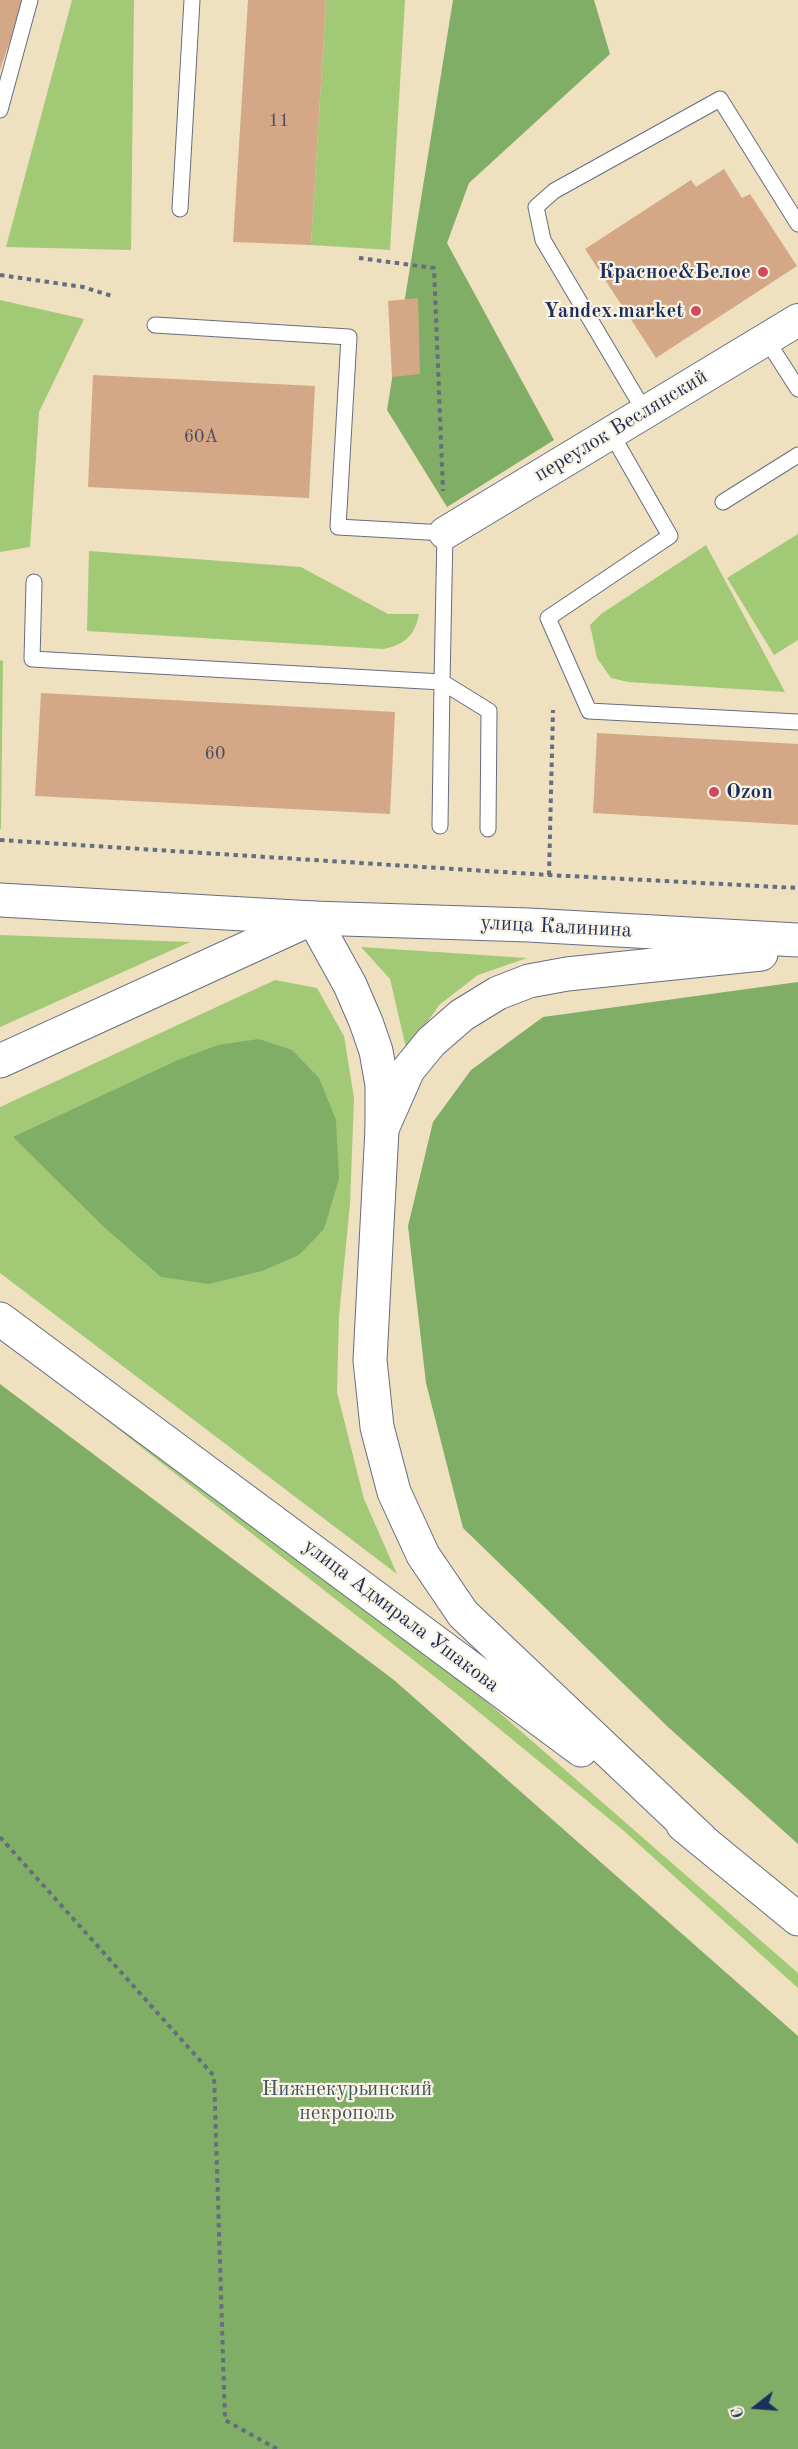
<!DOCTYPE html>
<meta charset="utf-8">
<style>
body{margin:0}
#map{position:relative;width:798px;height:2449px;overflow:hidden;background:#efe0c0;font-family:"Old Standard TT",serif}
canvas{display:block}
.north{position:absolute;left:726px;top:2377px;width:60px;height:60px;-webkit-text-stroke:4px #fcf5e5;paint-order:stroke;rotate:253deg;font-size:16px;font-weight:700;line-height:24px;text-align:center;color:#1b2f5e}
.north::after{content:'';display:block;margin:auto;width:21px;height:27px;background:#1b2f5e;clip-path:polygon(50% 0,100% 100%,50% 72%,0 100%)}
</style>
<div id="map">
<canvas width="798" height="2449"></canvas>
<div class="north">С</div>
</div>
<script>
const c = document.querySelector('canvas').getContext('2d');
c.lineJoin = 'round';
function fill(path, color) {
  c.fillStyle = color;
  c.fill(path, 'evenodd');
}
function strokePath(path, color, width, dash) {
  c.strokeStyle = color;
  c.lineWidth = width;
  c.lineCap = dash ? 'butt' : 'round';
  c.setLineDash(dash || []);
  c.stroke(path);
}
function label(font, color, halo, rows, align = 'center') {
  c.font = font + ' "Old Standard TT",serif';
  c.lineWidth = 4.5;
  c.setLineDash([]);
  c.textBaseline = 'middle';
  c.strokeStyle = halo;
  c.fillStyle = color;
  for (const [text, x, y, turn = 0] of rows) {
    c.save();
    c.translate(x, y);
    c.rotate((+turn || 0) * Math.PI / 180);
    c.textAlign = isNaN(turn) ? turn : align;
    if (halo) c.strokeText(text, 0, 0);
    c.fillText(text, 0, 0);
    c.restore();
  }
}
const green = new Path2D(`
 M72,0h62l-3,250 -125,-3z
 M326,0h79l-15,250 -79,-5z
 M0,300l84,19 -45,93 -9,135 -30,5z
 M798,534v106l-24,15 -47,-77z
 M706,545l79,147 -157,-10 -17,-4 -14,-20 -7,-33 11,-11z
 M89,551l212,16 87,47h31c-4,22 -15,31 -36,35l-296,-18z
 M0,660l3,1 -2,168h-1z
 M0,935l190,7 -190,85z
 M361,947l166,11 -49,17 -39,30 -32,47 -17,-73z
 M275,980l42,8 27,48 10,62 -4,106 -11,112 -2,76 27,107 33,75 -397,-301v-166z
 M0,1332l469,354 329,287v15l-174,-157 -166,-136 -391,-306 -67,-49z`);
const forest = new Path2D(`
 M453,0h141l16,54 -141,129 -22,60 107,197 -107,67 -60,-97z
 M798,982v862l-130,-117 -205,-199 -37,-145 -18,-157 25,-104 38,-52 72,-53z
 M259,1039l33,11 27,28 17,42 3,59 -15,50 -25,26 -37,16 -53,13 -48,-7 -57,-50 -91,-90 165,-77 40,-15z
 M0,1384l394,296 404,356v413h-798z`);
const building = new Path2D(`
 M0,0h24l-24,70z
 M248,0h78l-15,245 -78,-3z
 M724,169l18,29 8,-4 47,72 -141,92 -71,-109 106,-69 5,7z
 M418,298l2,76 -28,3 -4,-76z
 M93,375l222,11 -6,112 -221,-11z
 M41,693l354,19 -5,102 -355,-18z
 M597,733l201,11v81l-205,-12z`);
const path = new Path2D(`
 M359,258l75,10 9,223
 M0,275l83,12 29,9
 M0,840l549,35 249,13
 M549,875l4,-165
 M0,1837l214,239 11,344 52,29`);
const service = new Path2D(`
 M0,110l30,-110
 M180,209l12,-209
 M766,339l32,50
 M645,412l-102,-172 -7,-33 18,-16 166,-92 78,125
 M611,433l59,103 -122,82 41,93 209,11
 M723,502l75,-47
 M34,582l-2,77 410,23 3,-149 -107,-6 11,-190 -194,-12
 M442,682l47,29 -1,118
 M440,826l2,-144`);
const minor = new Path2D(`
 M445,533l353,-213`);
const secondary = new Path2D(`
 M0,1061l313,-143 215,7 270,15
 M382,1129l26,-59 23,-28 31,-27 36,-22 31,-12 38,-7 194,-20`);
const primary = new Path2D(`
 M0,900l313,18 37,67 16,37 10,29 6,34v44l-12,231 7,67 17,65 29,63 40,59 238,225
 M0,1319l581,431
 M683,1825l115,94`);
const markers = [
 [763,272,6,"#d1495b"],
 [696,311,6,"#d1495b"],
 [714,792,6,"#d1495b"]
];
const numberNames = [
 ["11",279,121],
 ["60А",201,437],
 ["60",215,754]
];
const poiNames = [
 ["Красное&Белое",751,272],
 ["Yandex.market",684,311],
 ["Ozon",726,792,"left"]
];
const streetNames = [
 ["переулок Веслянский",621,426,-31],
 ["улица Калинина",556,927,3],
 ["улица Адмирала Ушакова",401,1616,37]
];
const parkNames = [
 ["Нижнекурьинский",347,2089],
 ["некрополь",347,2113]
];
fill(green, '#a2ca76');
fill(forest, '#81ae67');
fill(building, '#d4a886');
strokePath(service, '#656d80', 17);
strokePath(minor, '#656d80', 34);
strokePath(secondary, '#656d80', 35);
strokePath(primary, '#656d80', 35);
strokePath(path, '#656d80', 4, [4.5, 4.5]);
strokePath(service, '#fff', 15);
strokePath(minor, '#fff', 32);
strokePath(secondary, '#fff', 33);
strokePath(primary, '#fff', 33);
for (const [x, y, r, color] of markers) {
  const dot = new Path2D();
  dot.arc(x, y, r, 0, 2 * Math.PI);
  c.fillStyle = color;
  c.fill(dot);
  strokePath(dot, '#fcf5e5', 2);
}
label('18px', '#494d68', null, numberNames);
label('bold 21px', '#1b2f5e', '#fcf5e5', poiNames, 'right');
label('21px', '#1b2f5e', '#fcf5e5', streetNames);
label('21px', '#3d5664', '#fcf5e5', parkNames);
</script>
